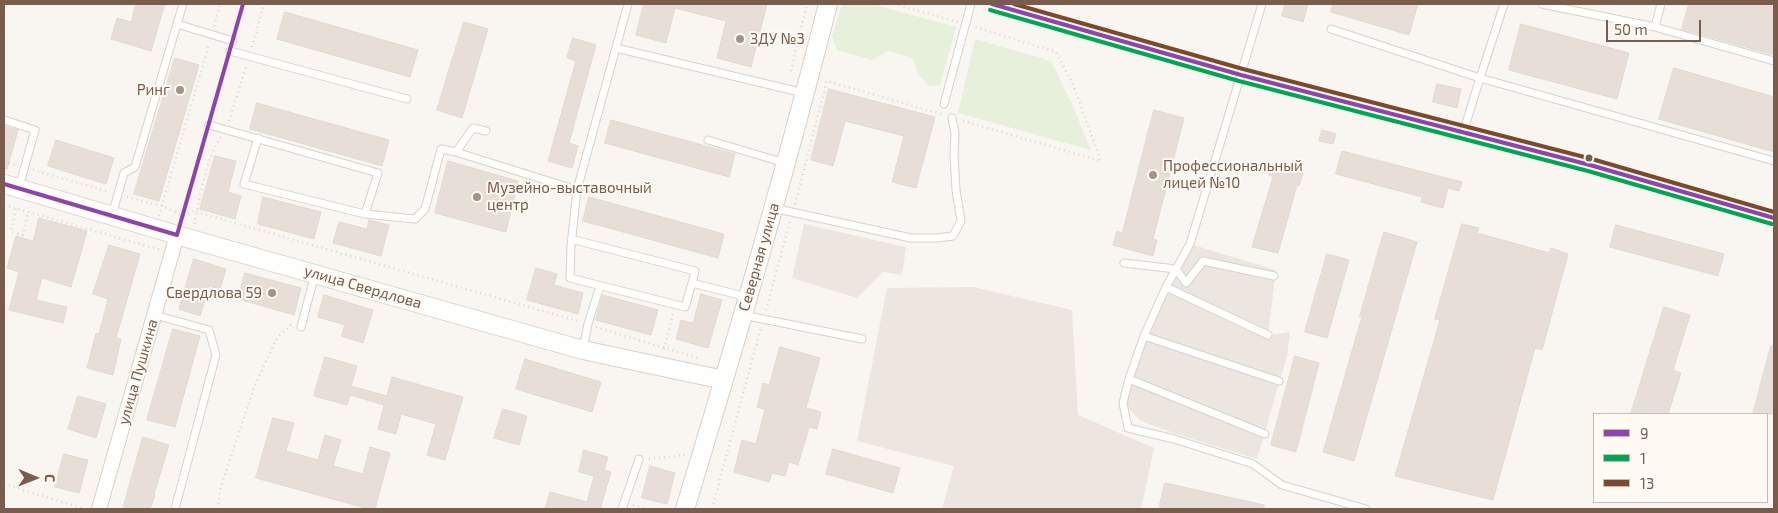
<!DOCTYPE html>
<meta charset="utf-8">
<style>
body{margin:0}
#map{position:relative;width:1778px;height:513px;overflow:hidden;background:#f9f5f0;font-family:"Exo 2",sans-serif}
canvas{display:block}
.frame{position:absolute;inset:0;border:5px solid #7a5c4d;pointer-events:none}
.legend{position:absolute;left:1593px;top:413px;width:175px;height:90px;box-sizing:border-box;background:#fffaf3;border:1px solid #cabbb1;margin:0;padding:6px 9px;list-style:none;font-size:15px;color:#7a5c4d}
.legend li{display:flex;align-items:center;gap:10px;height:25px}
.legend b{width:25px;border:1px solid #cabbb1}
.north{position:absolute;left:10px;top:453px;width:50px;height:50px;-webkit-text-stroke:4px #fffaf3;paint-order:stroke;rotate:91deg;font-size:14px;font-weight:700;line-height:20px;text-align:center;color:#7a5c4d}
.north::after{content:'';display:block;margin:auto;width:18px;height:22px;background:#7a5c4d;clip-path:polygon(50% 0,100% 100%,50% 72%,0 100%)}
.scale{position:absolute;left:1606px;top:20px;width:95px;height:22px;box-sizing:border-box;border:2px solid #7a5c4d;border-top:0;padding-left:6px;font-size:15px;line-height:18px;white-space:nowrap;color:#7a5c4d;-webkit-text-stroke:4px #fffaf3;paint-order:stroke}
</style>
<div id="map">
<canvas width="1778" height="513"></canvas>
<div class="frame"></div>
<ul class="legend">
<li><b style="height:6px;background:#8e44ad"></b>9</li>
<li><b style="height:6px;background:#00a651"></b>1</li>
<li><b style="height:6px;background:#7a4b2a"></b>13</li>
</ul>
<div class="north">С</div>
<div class="scale">50 m</div>
</div>
<script>
const c = document.querySelector('canvas').getContext('2d');
c.lineJoin = 'round';
function fill(path, color) {
  c.fillStyle = color;
  c.fill(path, 'evenodd');
}
function strokePath(path, color, width, dash) {
  c.strokeStyle = color;
  c.lineWidth = width;
  c.lineCap = dash ? 'butt' : 'round';
  c.setLineDash(dash || []);
  c.stroke(path);
}
function label(font, color, halo, rows, align = 'center') {
  c.font = font + ' "Exo 2",sans-serif';
  c.lineWidth = 4;
  c.setLineDash([]);
  c.textBaseline = 'middle';
  c.strokeStyle = halo;
  c.fillStyle = color;
  for (const [text, x, y, turn = 0] of rows) {
    c.save();
    c.translate(x, y);
    c.rotate((+turn || 0) * Math.PI / 180);
    c.textAlign = isNaN(turn) ? turn : align;
    if (halo) c.strokeText(text, 0, 0);
    c.fillText(text, 0, 0);
    c.restore();
  }
}
const industrial = new Path2D(`
 M804,224l102,23 -4,28 -19,-3 -26,26 -65,-20z
 M1190,244l86,26 -8,65 22,-3 -3,24 -30,103 -81,-25 -35,-13 -18,-18 21,-67z
 M973,287l99,23 6,105 76,33 -13,61h-199l12,-43 -97,-25 30,-153z`);
const green = new Path2D(`
 M842,4h30l84,23 -16,58 -11,1 -10,-11 -7,-17 -23,-7 -18,9 -34,-10 -5,-14z
 M975,39l76,22 21,43 19,46 -133,-37z`);
const building = new Path2D(`
 M136,4h29l-14,47 -40,-12 6,-21 14,4z
 M644,4h123l-16,63 -34,-9 9,-37 -51,-13 -9,35 -30,-8z
 M1285,4h23l-5,18 -21,-6z
 M1333,4h85l-9,31 -78,-23z
 M1689,4h85v51l-92,-26z
 M285,12l133,38 -8,27 -133,-38z
 M464,22l24,7 -26,89 -25,-8z
 M1521,24l108,29 -12,46 -108,-29z
 M573,38l23,7 -27,98 9,3 -6,22 -24,-7 28,-100 -9,-3z
 M175,58l24,7 -40,136 -25,-7z
 M1674,68l100,29v55l-115,-33z
 M1437,84l24,5 -4,19 -24,-6z
 M829,89l106,28 -19,71 -24,-6 12,-46 -59,-15 -12,45 -22,-6z
 M257,103l132,37 -7,26 -132,-37z
 M1154,110l30,8 -31,121 4,1 -4,16 -40,-11 4,-14 5,2z
 M611,120l124,34 -6,23 -124,-34z
 M4,126l14,4 -11,39h-3z
 M1322,130l14,4 -3,10 -14,-3z
 M56,140l58,18 -8,26 -58,-18z
 M1342,151l120,31 -3,9 -11,-3 -5,20 -22,-6 1,-5 -86,-23z
 M215,156l21,5 -8,31 13,4 -6,23 -35,-10z
 M448,161l70,20 -12,51 -71,-19z
 M1271,165l32,8 -4,13 -2,-1 -19,68 -26,-6 21,-70 -5,-3z
 M263,197l58,15 -7,27 -56,-15z
 M589,197l135,37 -6,24 -135,-37z
 M39,218l48,13 -16,56 -29,-9 -6,22 31,7 -4,16 -54,-13 10,-38 -12,-4 9,-32 17,5z
 M369,220l20,5 -8,31 -48,-13 6,-21 28,7z
 M1462,224l17,4 -2,5 72,20 2,-5 17,6 -26,96 -7,-2 -42,152 -98,-24 45,-156 -5,-1z
 M1616,225l108,29 -6,22 -108,-29z
 M1384,232l33,10 -63,219 -31,-9 39,-136h-2z
 M109,245l31,9 -24,84 5,1 -8,36 -26,-7 9,-35 3,1 9,-35 -15,-5z
 M1327,254l22,6 -22,78 -22,-6z
 M194,259l32,10 -6,20 -11,-3 -9,30 -21,-7z
 M536,268l21,6 -3,11 29,8 -5,21 -51,-14z
 M245,273l56,15 -7,27 -56,-16z
 M701,294l21,6 -14,48 -32,-9 5,-19 12,3z
 M324,295l49,15 -10,33 -22,-7 4,-11 -27,-8z
 M603,295l55,15 -7,25 -55,-15z
 M1664,307l26,8 -17,55 8,3 -13,41h-37z
 M173,329l27,7 -25,91 -28,-7z
 M1771,346h3v68h-21z
 M780,347l40,11 -14,50 15,4 -4,17 -8,-2 -11,38 -9,-3 -4,14 -13,-3 -3,9 -35,-10 8,-32 14,4 9,-35 -8,-2 6,-24 6,2z
 M1295,356l24,7 -23,89 -25,-7z
 M325,357l32,9 -6,20 36,10 5,-19 71,20 -18,63 -18,-5 9,-31 -35,-10 -5,20 -18,-5 6,-24 -34,-10 -3,10 -33,-9z
 M525,359l76,23 -9,30 -76,-23z
 M78,396l28,8 -10,34 -28,-9z
 M503,409l24,7 -8,29 -25,-7z
 M273,418l21,5 -8,28 32,9 7,-25 16,5 -8,26 30,8 7,-27 20,6 -15,56h-6l-113,-31z
 M143,437l26,8 -15,49 1,1 -5,14h-27z
 M833,449l67,19 -7,25 -67,-19z
 M584,450l24,7 -4,13 7,2 -10,34 1,3h-57l5,-17 37,10 7,-26 -15,-4z
 M64,454l24,6 -9,33 -24,-6z
 M650,466l25,7 -8,31 -25,-6z
 M1165,483l99,22v4h-105z`);
const path = new Path2D(`
 M894,4l64,18
 M214,26l6,-22
 M252,47l12,-43
 M791,71l16,-67
 M229,121l18,-57
 M963,121l138,40 -29,-79 -16,-30 -81,-25
 M4,162l12,3
 M33,170l77,22
 M127,197l35,9 21,10 13,-6 4,3 378,108
 M795,204l32,-123 117,34
 M4,205l157,45
 M16,209l-5,23 12,3 5,-22
 M159,216l50,-172
 M195,224c2,-22 13,-69 26,-87
 M766,310l24,-89
 M596,327l102,31
 M664,349l9,-35
 M649,459l36,-4
 M4,484l81,25
 M633,505l15,4
 M218,509l2,-19 35,-105 22,-47 14,-13h2
 M712,509l49,-182`);
const service = new Path2D(`
 M183,4l-6,20 56,17
 M628,4l-51,186 -6,56 -1,32 115,29 7,-24 55,14
 M1262,4l-72,240 -24,43 -22,49 -15,43 -6,24 5,25 46,11 79,25 29,21 84,24
 M1504,4l-24,74 294,83
 M1542,4l113,23 119,34
 M1655,27l6,-23
 M1331,29l149,49 -17,55
 M616,48l188,45
 M230,51l177,48
 M944,104l27,-100
 M4,120l31,10 -16,57
 M209,125l169,48 -13,41 -121,-30 14,-46
 M486,131l-13,-3 -17,24 121,38
 M708,140l77,23
 M773,208l138,30h26l16,-2 8,-15 -5,-31 -2,-35 1,-22 -3,-15
 M365,214l50,5 10,-10 16,-60 15,3
 M112,215l12,-42 11,-6 42,-143
 M571,239l124,32 -3,12
 M1124,263l52,6 10,14 17,-22 71,15
 M1166,287l102,48
 M155,315l54,15 7,25 -41,154
 M743,315l119,24
 M301,327l14,-53
 M1144,336l135,45
 M583,349l5,-25 12,-38
 M1129,379l136,55
 M622,509l17,-50`);
const minor = new Path2D(`
 M99,509l78,-274`);
const tertiary = new Path2D(`
 M4,184l190,56 389,110 141,30
 M685,509c51,-167 100,-336 143,-505`);
const bus1 = new Path2D(`
 M992,4l249,71 349,90 184,53
 M4,184l173,51 66,-231`);
const bus2 = new Path2D(`
 M990,10l249,71 349,90 184,53`);
const bus3 = new Path2D(`
 M1014,4l229,65 349,90 182,53`);
const markers = [
 [740,39,5,"#a69286"],
 [180,90,5,"#a69286"],
 [1589,158,4.5,"#7a5c4d"],
 [1153,175,5,"#a69286"],
 [477,197,5,"#a69286"],
 [272,293,5,"#a69286"]
];
const poiNames = [
 ["ЗДУ №3",750,39],
 ["Ринг",170,90,"right"],
 ["Профессиональный",1163,166],
 ["лицей №10",1163,183],
 ["Музейно-выставочный",487,188],
 ["центр",487,205],
 ["Свердлова 59",262,293,"right"]
];
const streetNames = [
 ["Северная улица",759,257,-74],
 ["улица Свердлова",363,287,16],
 ["улица Пушкина",138,372,-74]
];
fill(industrial, '#ede5e0');
fill(green, '#e7f0db');
fill(building, '#e6ded7');
strokePath(building, '#e2d8d2', 1);
strokePath(service, '#d7d1cb', 9);
strokePath(minor, '#d7d1cb', 16);
strokePath(tertiary, '#d7d1cb', 20);
strokePath(path, '#dcd5d0', 2.5, [1, 4]);
strokePath(service, '#fefefd', 7);
strokePath(minor, '#fefefd', 14);
strokePath(tertiary, '#fefefd', 18);
strokePath(bus1, '#8e44ad', 4);
strokePath(bus2, '#00a651', 4);
strokePath(bus3, '#7a4b2a', 4);
for (const [x, y, r, color] of markers) {
  const dot = new Path2D();
  dot.arc(x, y, r, 0, 2 * Math.PI);
  c.fillStyle = color;
  c.fill(dot);
  strokePath(dot, '#fffaf3', 2);
}
label('15px', '#7a5c4d', '#fffaf3', poiNames, 'left');
label('15px', '#7a5c4d', '#fffaf3', streetNames);
</script>
